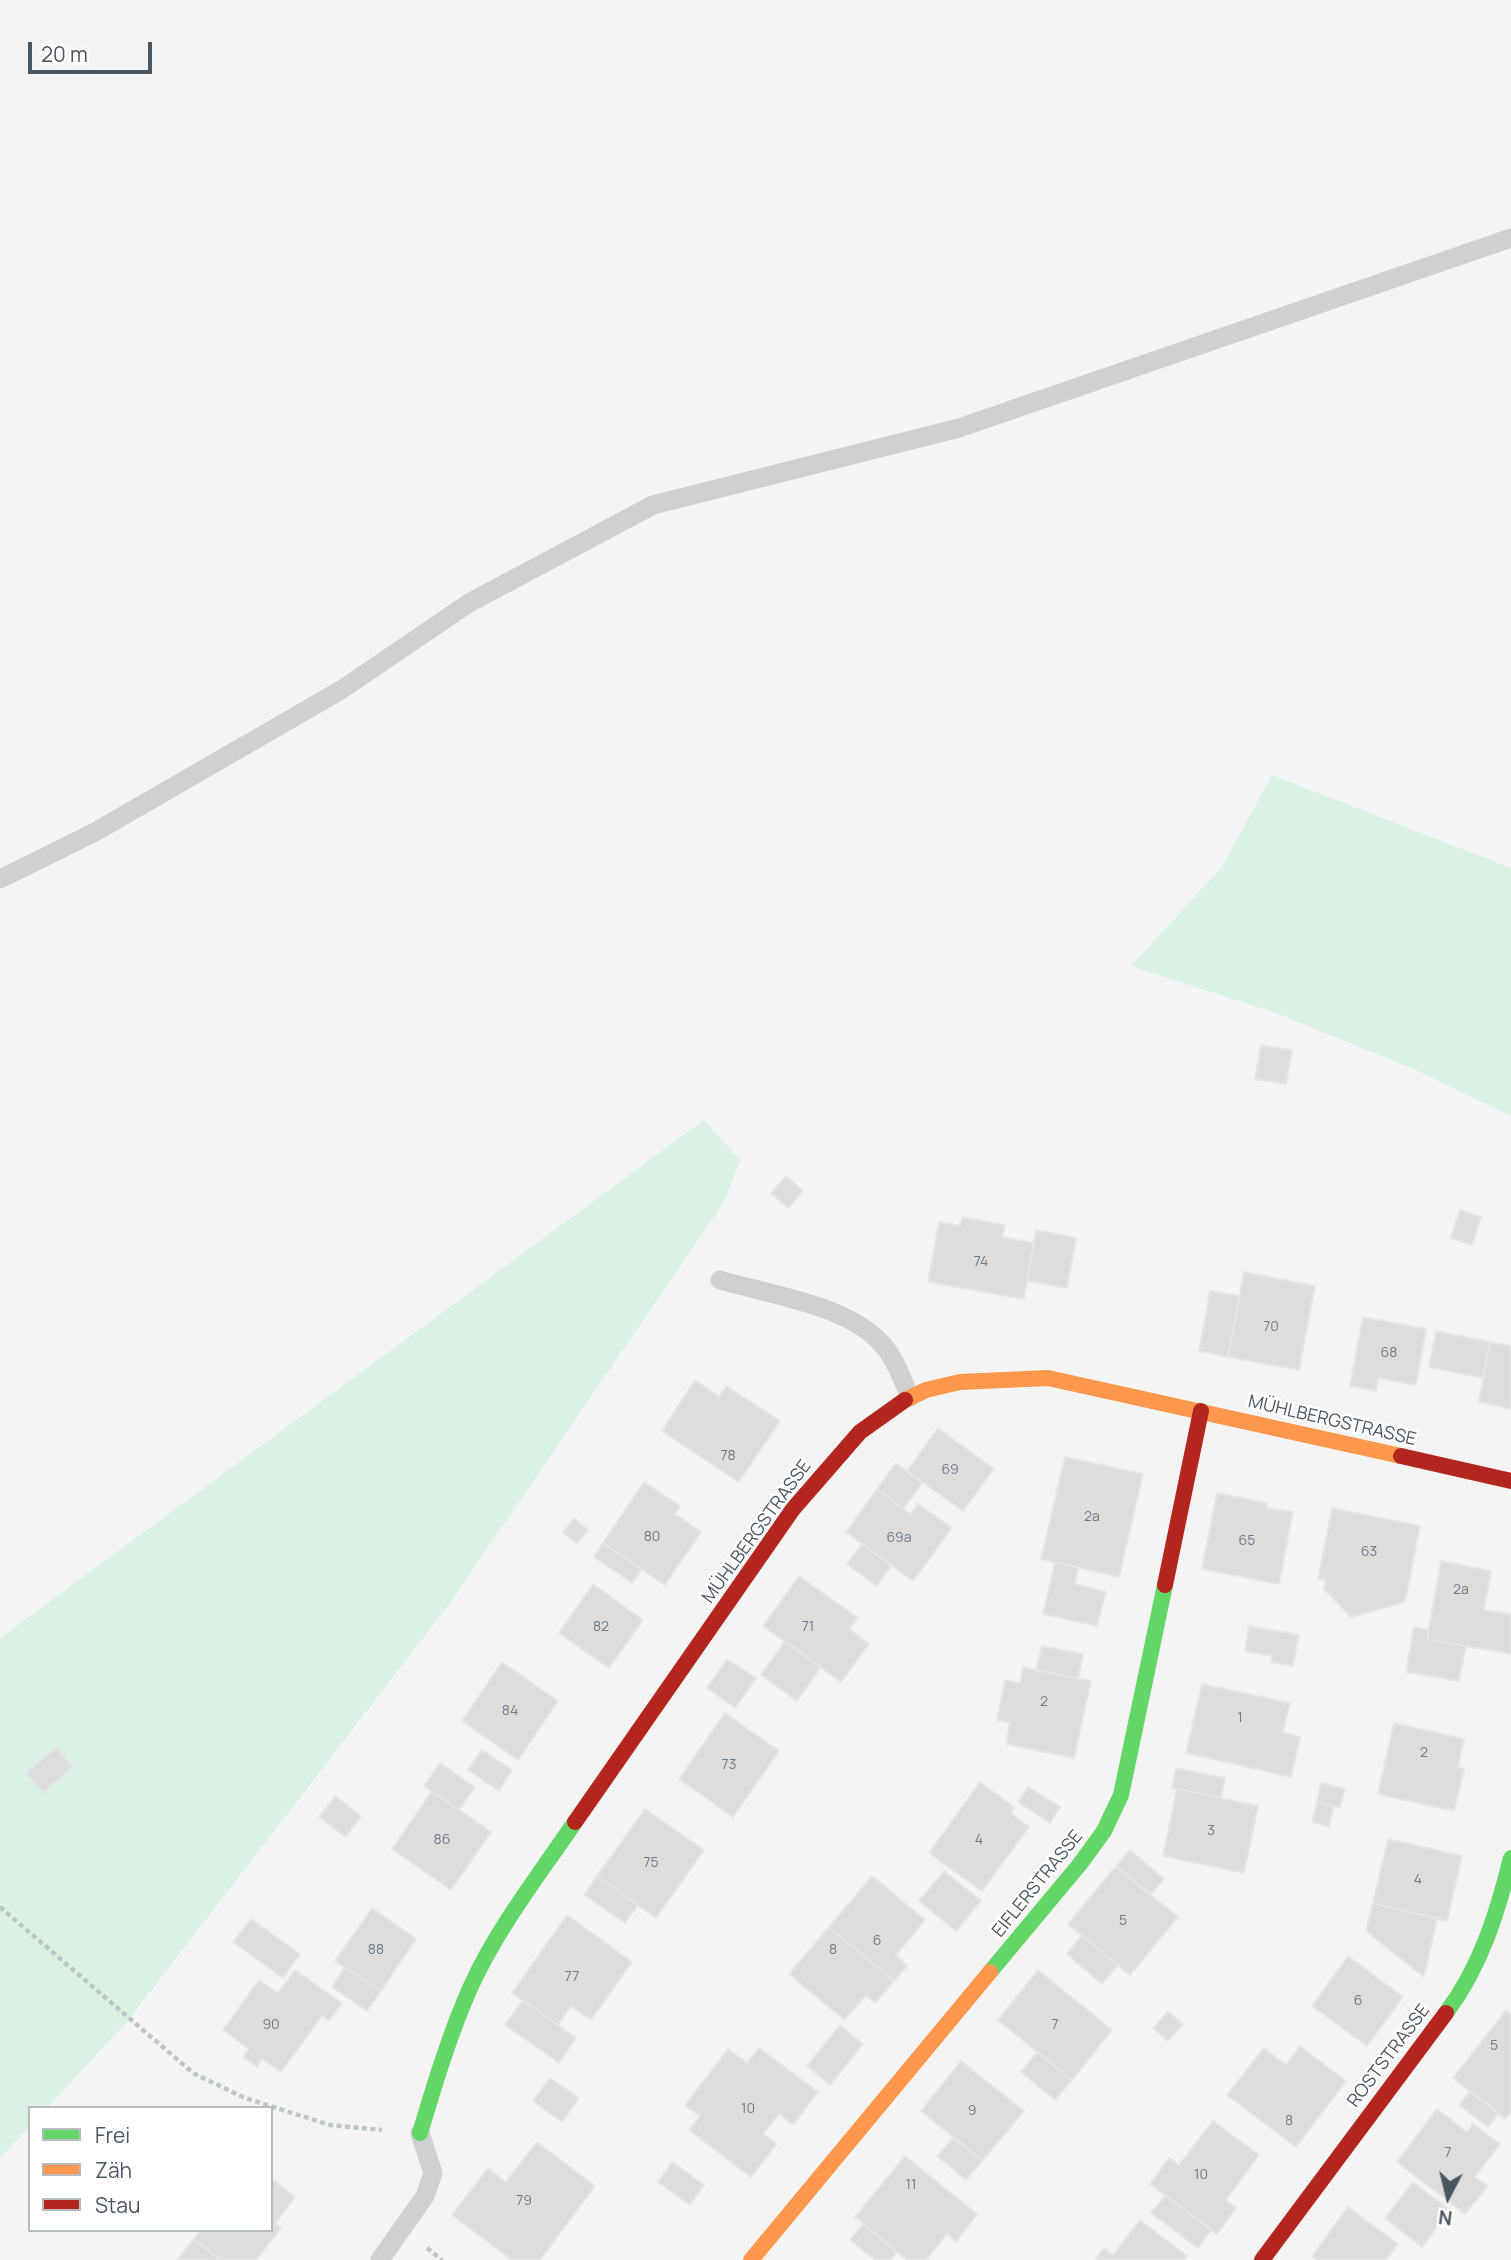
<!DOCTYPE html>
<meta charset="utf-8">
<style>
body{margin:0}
#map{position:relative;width:1511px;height:2260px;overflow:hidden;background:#f4f4f4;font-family:Manrope,sans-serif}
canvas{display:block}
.legend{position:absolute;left:28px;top:2106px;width:245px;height:126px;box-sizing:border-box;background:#fff;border:2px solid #b7bbc0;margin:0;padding:9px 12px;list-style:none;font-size:21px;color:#4a5661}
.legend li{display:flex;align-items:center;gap:14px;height:35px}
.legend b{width:35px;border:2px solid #b7bbc0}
.north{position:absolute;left:1413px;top:2162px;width:70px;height:70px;-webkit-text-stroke:5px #fff;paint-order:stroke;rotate:187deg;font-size:19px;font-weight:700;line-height:28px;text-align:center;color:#4a5661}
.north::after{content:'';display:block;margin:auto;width:24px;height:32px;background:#4a5661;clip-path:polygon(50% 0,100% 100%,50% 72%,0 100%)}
.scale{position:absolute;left:28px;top:42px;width:124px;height:32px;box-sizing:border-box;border:4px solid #4a5661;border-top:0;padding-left:9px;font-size:21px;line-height:24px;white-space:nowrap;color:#4a5661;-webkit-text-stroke:5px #fff;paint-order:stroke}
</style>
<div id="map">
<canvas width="1511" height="2260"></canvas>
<ul class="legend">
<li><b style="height:9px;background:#63d668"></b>Frei</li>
<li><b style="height:9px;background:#ff974d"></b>Zäh</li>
<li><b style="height:9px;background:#b3261e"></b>Stau</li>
</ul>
<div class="north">N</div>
<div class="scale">20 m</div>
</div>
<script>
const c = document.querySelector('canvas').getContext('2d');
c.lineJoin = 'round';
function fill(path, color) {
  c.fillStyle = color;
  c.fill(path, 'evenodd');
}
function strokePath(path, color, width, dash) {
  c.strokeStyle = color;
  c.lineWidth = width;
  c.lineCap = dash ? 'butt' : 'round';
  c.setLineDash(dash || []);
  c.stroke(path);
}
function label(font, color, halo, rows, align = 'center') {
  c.font = font + ' Manrope,sans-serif';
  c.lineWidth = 5;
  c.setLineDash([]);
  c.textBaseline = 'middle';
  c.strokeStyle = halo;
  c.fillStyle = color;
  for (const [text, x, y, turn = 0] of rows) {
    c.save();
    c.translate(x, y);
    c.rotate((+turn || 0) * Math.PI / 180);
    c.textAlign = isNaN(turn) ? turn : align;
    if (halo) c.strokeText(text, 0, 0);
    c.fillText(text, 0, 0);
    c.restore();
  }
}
const green = new Path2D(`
 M1272,775l239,93v248l-93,-45 -139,-57 -148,-48 91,-99z
 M704,1120l36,40 -16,42 -274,401 -324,420 -79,85h-17v18l-30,32v-520z`);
const building = new Path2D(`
 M1261,1045l31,5 -6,34 -31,-5z
 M786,1176l17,15 -15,17 -17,-15z
 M1460,1210l21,7 -9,28 -21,-7z
 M962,1217l43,8 -3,12 32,6 -10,56 -96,-17 11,-60 21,4z
 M1036,1230l40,8 -9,50 -40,-7z
 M1244,1272l71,14 -16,84 -71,-13z
 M1210,1291l30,5 -12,61 -29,-6z
 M1363,1317l63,12 -10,56 -38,-7 -2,13 -26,-5z
 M1436,1331l54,11 -7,36 -54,-11z
 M1490,1342l21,4v63l-32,-7z
 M695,1380l24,17 7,-11 54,35 -41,61 -77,-51z
 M938,1428l56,41 -31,42 -56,-40z
 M1065,1457l78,17 -24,103 -78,-18z
 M896,1463l26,20 -19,26 -26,-20z
 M644,1482l36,24 -5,8 26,18 -36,53 -62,-42z
 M877,1489l33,25 8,-10 34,24 -39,53 -67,-49z
 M1217,1493l50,10 -1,5 27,4 -14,72 -77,-15z
 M1332,1508l88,18 -15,76 -54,15 -27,-28 2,-9 -8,-1z
 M574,1518l14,12 -11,13 -14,-10z
 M603,1543l39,26 -10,14 -38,-26z
 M862,1544l30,21 -15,21 -30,-22z
 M1441,1561l50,10 -7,39 27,4v40l-84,-15z
 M1055,1562l23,5 -3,17 31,8 -9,34 -54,-12z
 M799,1576l59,42 -9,11 20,15 -28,38 -78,-56z
 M593,1584l50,36 -34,48 -50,-35z
 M1249,1626l50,9 -6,31 -22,-4 1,-6 -27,-5z
 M1414,1627l14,3 -1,9 39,7 -7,35 -53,-9z
 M785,1641l36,26 -24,34 -36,-26z
 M1042,1646l41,8 -5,25 -42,-9z
 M727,1659l29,19 -21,30 -28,-20z
 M502,1662l56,39 -40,59 -56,-39z
 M1023,1667l68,14 -17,77 -68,-14 4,-21 -13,-3 8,-40 15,3z
 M1202,1684l88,19 -7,29 17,5 -9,40 -105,-24z
 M725,1713l54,38 -46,66 -54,-38z
 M1394,1723l70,16 -6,28 6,2 -10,42 -76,-17z
 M56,1747l17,20 -30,26 -17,-20z
 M482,1750l30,20 -13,21 -31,-21z
 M440,1763l35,24 -16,23 -35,-24z
 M1176,1768l49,10 -4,20 -49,-10z
 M980,1782l35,26 -4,5 18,14 -47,64 -53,-38z
 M1321,1783l24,6 -5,18 -23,-5z
 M1028,1787l32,20 -10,16 -32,-21z
 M1177,1789l81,17 -14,67 -81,-17z
 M432,1791l59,41 -40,58 -59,-41z
 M335,1796l26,20 -15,21 -27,-20z
 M1317,1802l17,4 -5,21 -17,-5z
 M645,1809l59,41 -48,68 -59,-42z
 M1388,1839l74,17 -15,65 -74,-18z
 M1130,1850l34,29 -14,16 -34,-29z
 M1116,1866l62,51 -48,58 -62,-51z
 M944,1871l37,30 -25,30 -37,-30z
 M597,1876l41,29 -13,18 -41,-28z
 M872,1876l53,44 -29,35 11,11 -13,15 -65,-54z
 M1373,1903l64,16 -13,58 -58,-46z
 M372,1908l44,31 -35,52 -46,-30z
 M567,1915l65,47 -41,58 -20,-14 -13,19 -46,-32z
 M251,1919l49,35 -17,24 -50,-36z
 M829,1927l65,54 -19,22 -9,-8 -22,25 -55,-46z
 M1082,1935l36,30 -16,19 -35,-30z
 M1348,1956l55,41 -36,49 -55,-40z
 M345,1967l36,24 -14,20 -35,-24z
 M295,1970l47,33 -13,18 -7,-5 -41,56 -19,-13 -5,8 -14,-10 6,-8 -26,-19 36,-50 19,13z
 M1038,1970l74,60 -40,50 -74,-60z
 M523,2000l53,38 -17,25 -54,-38z
 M1506,2010l5,5v97l-6,7 -52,-41z
 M1168,2012l15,12 -15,17 -15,-13z
 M840,2025l23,19 -33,41 -23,-19z
 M1300,2046l46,35 -50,66 -69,-52 37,-47 22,17z
 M759,2048l59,44 -25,33 -14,-11 -16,20 14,10 -26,33 -62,-47 11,-14 -15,-11 43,-56 19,14z
 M1037,2052l35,28 -17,20 -34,-28z
 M961,2061l63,50 -42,50 -61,-50z
 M550,2078l29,20 -17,24 -29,-21z
 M1470,2091l29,22 -11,14 -29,-22z
 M1437,2109l30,23 6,-8 27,20 -25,33 13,9 -23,28 -68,-52z
 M1213,2121l46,34 -33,45 10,8 -19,26 -67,-50 19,-26 10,7z
 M954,2137l28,24 -16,19 -29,-24z
 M537,2142l58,44 -55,74h-28l-60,-45 36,-47 18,14z
 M905,2156l72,58 -21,28 -9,-8 -21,26h-19l-52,-43z
 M672,2162l32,23 -14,20 -32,-23z
 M271,2178l24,19 -20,26 6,5 -25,32h-35l-27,-21 7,-9h70z
 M1413,2182l37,28 -28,37 -37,-29z
 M1165,2196l47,33 -14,19 -47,-35z
 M1348,2207l50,37 -12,16h-69l-5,-4z
 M1140,2220l47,36 -3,4h-89l9,-12 9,7z
 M863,2224l34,28 -7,8h-15l-25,-20z
 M194,2239l27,21h-44z`);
const path = new Path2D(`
 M0,1907l193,166 52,25 85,27 52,5
 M427,2248l15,12`);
const lane = new Path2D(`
 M0,879l95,-47 246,-142 128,-87 184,-98 306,-77 552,-190
 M720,1280c48,14 125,25 159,61 15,14 23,38 31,56
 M380,2260l45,-64 8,-23 -13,-40`);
const fast = new Path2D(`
 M990,1972l90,-108 24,-33 17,-36 44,-210
 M1446,2013c35,-47 51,-99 65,-155
 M420,2133c15,-50 30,-100 51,-147 27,-59 68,-111 104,-164`);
const slow = new Path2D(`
 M905,1400l21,-10 34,-8 88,-4 353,78
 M751,2260l239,-288`);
const jam = new Path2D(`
 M1401,1456l110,25
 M1165,1585l36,-174
 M575,1822l218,-313 67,-77 45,-32
 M1262,2260l184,-247`);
const numberNames = [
 ["74",981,1262],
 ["70",1271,1327],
 ["68",1389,1353],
 ["78",728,1456],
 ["69",950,1470],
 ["2a",1092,1517],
 ["80",652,1537],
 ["69a",899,1538],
 ["65",1247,1541],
 ["63",1369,1552],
 ["2a",1461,1590],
 ["82",601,1627],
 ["71",808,1627],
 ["2",1044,1702],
 ["84",510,1711],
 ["1",1240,1718],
 ["2",1424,1753],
 ["73",729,1765],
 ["3",1211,1831],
 ["86",442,1840],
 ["4",979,1840],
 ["75",651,1863],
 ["4",1418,1880],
 ["5",1123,1921],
 ["6",877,1941],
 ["88",376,1950],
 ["8",833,1950],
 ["77",572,1977],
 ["6",1358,2001],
 ["90",271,2025],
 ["7",1055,2025],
 ["5",1494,2046],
 ["10",748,2109],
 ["9",972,2111],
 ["8",1289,2121],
 ["7",1448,2153],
 ["10",1201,2175],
 ["11",911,2185],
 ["79",524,2201]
];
const streetNames = [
 ["MÜHLBERGSTRASSE",1332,1421,13],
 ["MÜHLBERGSTRASSE",757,1532,-54],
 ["EIFLERSTRASSE",1038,1884,-51],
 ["ROSTSTRASSE",1389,2056,-53]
];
fill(green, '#d9f2e3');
fill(building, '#ddddde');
strokePath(building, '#e5e6e7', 2);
strokePath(path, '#bcc7c4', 4.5, [5, 3.5]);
strokePath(lane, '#ced0d2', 19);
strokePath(fast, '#63d668', 16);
strokePath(slow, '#ff974d', 16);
strokePath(jam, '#b3261e', 16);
label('14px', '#707881', null, numberNames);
label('18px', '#4a5661', '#fff', streetNames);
</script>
